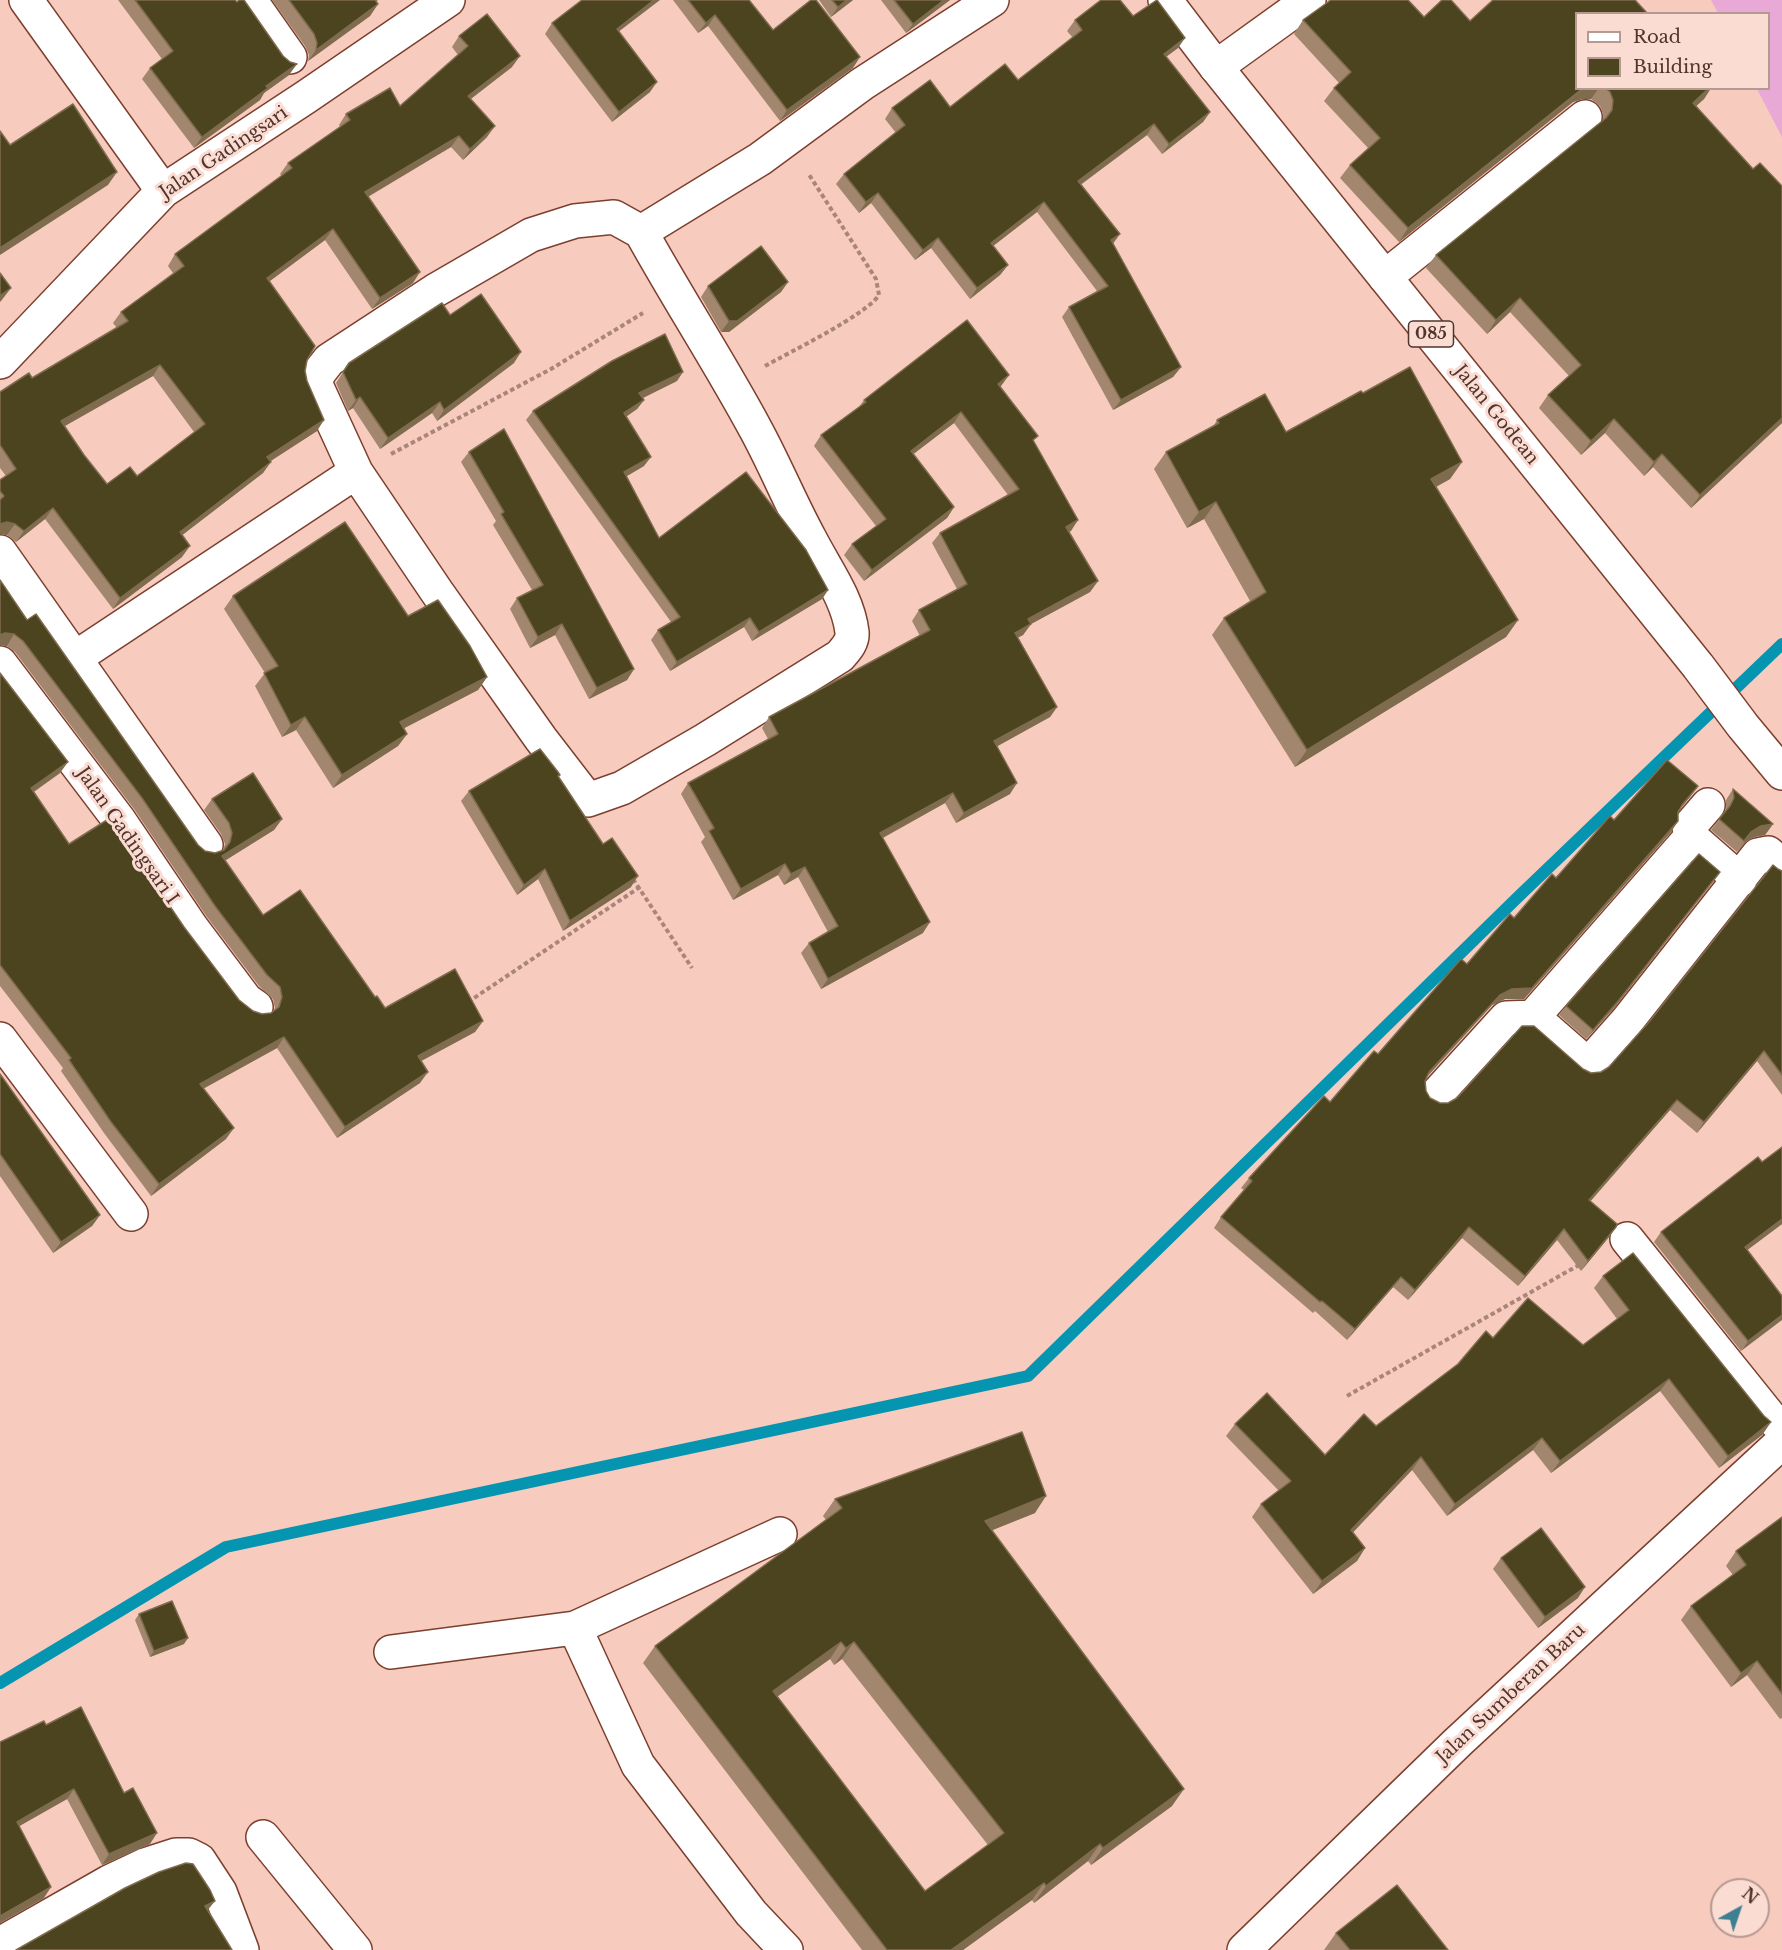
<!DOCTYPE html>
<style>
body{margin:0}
#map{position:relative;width:1782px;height:1950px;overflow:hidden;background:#f7cbbe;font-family:"Libre Baskerville",serif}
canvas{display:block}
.legend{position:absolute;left:1575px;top:12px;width:195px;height:78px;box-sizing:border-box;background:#fadcd3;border:2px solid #b69990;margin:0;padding:8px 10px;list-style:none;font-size:18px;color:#51342c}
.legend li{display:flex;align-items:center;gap:12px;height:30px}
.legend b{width:30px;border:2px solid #b69990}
.north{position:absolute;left:1710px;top:1878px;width:60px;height:60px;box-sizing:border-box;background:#fadcd3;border:2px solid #b69990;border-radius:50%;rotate:40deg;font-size:16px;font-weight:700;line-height:24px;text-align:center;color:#51342c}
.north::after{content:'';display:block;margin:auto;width:21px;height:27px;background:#3d8091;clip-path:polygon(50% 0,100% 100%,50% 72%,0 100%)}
</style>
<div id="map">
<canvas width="1782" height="1950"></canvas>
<ul class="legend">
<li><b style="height:8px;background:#fff"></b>Road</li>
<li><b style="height:16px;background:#4c431f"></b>Building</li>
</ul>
<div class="north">N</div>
</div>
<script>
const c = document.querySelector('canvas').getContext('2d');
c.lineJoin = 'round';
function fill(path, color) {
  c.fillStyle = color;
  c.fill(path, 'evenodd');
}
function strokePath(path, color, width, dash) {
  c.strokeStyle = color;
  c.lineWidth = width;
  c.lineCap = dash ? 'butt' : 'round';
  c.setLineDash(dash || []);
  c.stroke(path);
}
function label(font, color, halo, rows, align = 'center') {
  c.font = font + ' "Libre Baskerville",serif';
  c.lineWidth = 6;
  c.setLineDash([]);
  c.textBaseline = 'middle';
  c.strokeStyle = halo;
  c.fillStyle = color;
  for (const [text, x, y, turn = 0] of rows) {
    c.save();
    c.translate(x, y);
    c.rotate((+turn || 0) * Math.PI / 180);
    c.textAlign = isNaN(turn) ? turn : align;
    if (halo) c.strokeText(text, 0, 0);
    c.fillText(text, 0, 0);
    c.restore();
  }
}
const green = new Path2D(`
 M1711,0h71v137l-25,-48 11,-1v-74l-50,-1z`);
const stream = new Path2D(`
 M0,1683l226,-136 802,-171 490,-479 264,-253`);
const path = new Path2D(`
 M765,366c25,-14 101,-51 114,-71l-3,-16 -68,-106
 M391,454l160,-85 92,-56
 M633,879l59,89
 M468,1002l172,-115
 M1347,1396l232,-131`);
const minor = new Path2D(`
 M26,0l137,191
 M250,0l40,57
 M1216,67l93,-67
 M641,232l-27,-15 -39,4 -44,14 -95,55 -107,70 -11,14 -2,11 40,87 81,120 104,147 47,61 34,-12 83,-48 135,-84c6,-7 13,-14 12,-24 -4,-34 -28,-65 -43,-95 -19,-35 -34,-72 -53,-107 -36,-67 -78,-131 -115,-198l119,-73 102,-75 130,-84
 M1385,277l200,-160
 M0,362l163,-171 143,-94 142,-97
 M0,552l206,293
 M75,658l281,-186
 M0,663l119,157 73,108 54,72 10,7
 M1691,837l49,43
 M1533,1017l55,48 39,-44 131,-166 10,-2 14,12
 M0,1039l131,175
 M1436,1095l70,-77 27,-1 158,-180 -2,-10 19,-22
 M1627,1239l143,178 12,10
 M575,1628l63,137 113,148 35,37
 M391,1652l184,-24 205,-94
 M263,1837l92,113
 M0,1944l109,-62 36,-17 31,-10h13l10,5 21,32 22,58
 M1244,1950l214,-208 324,-300`);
const major = new Path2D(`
 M1165,0l51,67 482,599 45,60 39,47`);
const wall = new Path2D(`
 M118,0h117l54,75 -25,18 -4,7 -66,48 -52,-69 8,-11 12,-9z
 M272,0h106l-2,2 2,2 -8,12 -62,45 1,-6 -4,-9z
 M673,0h76l24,30 80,38 -73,53 -72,-95 -10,7z
 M819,0h34l-22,17z
 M881,0h69l-44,33z
 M1329,0h79l16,17 46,4 106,67h135l-7,11 -8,7 57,63 29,17v237l-91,85 -38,-41 -9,9 -39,-43 -24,22 -42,-47 9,-13 21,-19 -59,-64 -23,22 -61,-66 10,-13 167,-134v-7l-3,-8 -9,-7h-9l-9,3 -174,140 -59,-64 10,-13 18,-17 -44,-47 10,-13 5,-5 -45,-49 9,-14 24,-16z
 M1133,16l45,32 -12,9 44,55 -7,10 -41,32 -15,-19 -66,49 39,50 -7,10 68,123 -8,10 -60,33 -51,-93 7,-10 28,-16 -60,-79 -44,34 15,19 -8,10 -30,24 -39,-51 -16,12 -44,-57 -12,10 -23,-29 8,-10 52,-41 -11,-14 7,-11 58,-1 68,-27 55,-42 -6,-7 8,-11z
 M552,23l67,9 31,60 -38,30 -67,-88z
 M459,36l53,31 -41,32 16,38 -24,23 -12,-13 -83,50 45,86 -41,26 -47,-69 -55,41 37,79 -2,11 12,60 -47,30 -7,12 -81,62v22l-69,52 -68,-90 -29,23 -9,-7 -7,-1v-54l6,-4 -6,-8v-76l32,-14 85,-50 -4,-5 8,-11 52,-39 -5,-7 7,-12 107,-78 -2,-2 8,-11 52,-36 -1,-2 7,-11 54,-8 58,-51 -6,-8zM153,376l41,56 -57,44 -30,8 -23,-29 -19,-29z
 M788,282l-7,10 -52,40h-8l-20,-35 7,-11z
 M450,315l64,48 -77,58 -5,-8 -52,36 -27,-41 -5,3 -12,-28 13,-20z
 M1009,375l-9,12 34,55 44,78 -9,12 29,49 -8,11 -59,32 -8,11 -5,2 39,70 -7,10 -53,29 13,48 -54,29 -11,-20 -62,35 40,95 -102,56 -20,-36 8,-10 19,-11 -30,-55 -14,8 -6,-10 -45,25 -32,-58 4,-5 -24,-43 7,-11 80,-44 -6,-11 7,-11 151,-81 -8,-15 7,-11 38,-21 -25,-46 8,-10 68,-38 -54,-72 -41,31 41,53 -7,11 -83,63 -20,-26 8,-11 24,-18 -62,-80 7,-11 38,-28 5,-7z
 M677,381l-35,17 2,2 -7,9 -11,8 18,49 -17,10 32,62 169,52 -6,9 -70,42 -8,-14 -74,44 -19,-31 7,-10 13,-8 -145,-202 7,-9z
 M1363,393l99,69 -12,17 -14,8 82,133 -12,17 -211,130 -83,-132 12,-17 26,-17 -46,-82 -17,9 -33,-59 12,-17 47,-25 4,-7 69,12z
 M469,452l165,217 -7,11 -38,19 -34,-64 -25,13 -20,-39 7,-11 15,-8 -39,-65 3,-4 -35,-59z
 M0,580l27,40 171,225 7,6 10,2 8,-3 2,-6 -4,-10 -17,-24 8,-11 70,20 -8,11 -49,30 38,55 112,82 10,11 98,13 -8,11 -54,29 -1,22 -83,55 -60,-90 -73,40 22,51 -75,57 -47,-63 -43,-62 2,-3 -63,-82v-313l60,100 -26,19 35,52 115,83 55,73 14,11 9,3 9,-1 2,-2 2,-3 -2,-9 -14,-13 -52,-69 -73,-108 -119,-157 -8,-6 -7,-1z
 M233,596l175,20 79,61 -9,13 -74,38 3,6 -9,12 -65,42 -37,-58 -14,7 -27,-51 10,-13 -41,-64z
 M559,777l72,110 -68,44 -25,-52 -21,16 -56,-94 8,-10z
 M1698,786l-18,23 -9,23 -147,167h-19l-13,6 -65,72 -2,4 1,10 4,7 10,5h8l135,-34 8,4 10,-1 8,-5 40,-45 129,-153 4,2v224l-25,-34 -60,72 -27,-23 -80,91 19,36 -28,34 -24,-31 -39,46 -56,-48 -54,62 -15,-13 -46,53 -32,-29 -2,2 -99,-85 7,-11 23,-27 -3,-2 8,-10 81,-76 137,-138 147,-144z
 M1733,789l40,35 -8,11 -11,2 -10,6 -7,9 -26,-22 14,-18 1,-3v-9z
 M1720,872l-107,137 -27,30 -27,-24 7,-9z
 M0,1074l100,141 -8,11 -39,27 -53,-77z
 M1782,1147v77l-35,26 35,46 -41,55 -87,-109 7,-10 101,-70z
 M1603,1276l168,146 -9,13 -43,33 -59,-77 -109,82 -18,-23 -86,66 -35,-46 -59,62 12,16 -8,13 -44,33 -61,-77 9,-13 18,-13 -53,-55 9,-12 90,31 51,-29 117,-88 90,7 34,-26 -23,-31z
 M835,1499l200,14 -43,17 180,276 -81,59 -3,-4 -54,42 -2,-3 -69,50h-101l-219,-287 12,-17 171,-126 -3,-4zM830,1659l4,6 8,-6 146,186 -63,46 -148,-194z
 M1782,1517v201l-2,1 -33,-44 -16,12 -50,-67 10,-14 42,-31 -7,-9 10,-15z
 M1501,1558l77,40 -40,30 -45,-59z
 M139,1614l45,30 -34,13 -15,-37z
 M46,1725l78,68 26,51 -48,21 -35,-66 -48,27 25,72 -44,25v-181z
 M1336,1933l112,17h-124z`);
const shadedWall = new Path2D(`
 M654,0h6l-51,39 8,-10z
 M847,0h6l-22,17 7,-10z
 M944,0h6l-44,33 7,-9z
 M378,4l-8,12 -62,45 8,-11z
 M715,15l-7,11 -10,7 8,-10z
 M1185,38l-7,10 -22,16 8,-10z
 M520,56l-8,11 -52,40 8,-11z
 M860,57l-7,11 -73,53 7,-11z
 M297,64l-8,11 -25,18 -4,7 -66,48 8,-11 64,-51z
 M657,82l-7,10 -38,30 7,-10z
 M1599,88l-8,11h-9l-9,3 -174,140 9,-14 175,-139z
 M1709,88h2l-7,11 -20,18 9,-14z
 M1210,112l-7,10 -41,32 7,-10z
 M1154,124l-7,11 -76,57 7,-11z
 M495,126l-8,11 -24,23 7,-11z
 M459,136l-8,11 -94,56 8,-11z
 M117,172l-9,13 -108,70v-7z
 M878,193l-7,10 -12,10 7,-11z
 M1044,202l-7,10 -53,41 7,-10z
 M333,229l-8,11 -66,49 8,-11z
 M1120,234l-8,10 -1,-4z
 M938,238l-7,10 -16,12 8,-10z
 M1008,265l-8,10 -30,24 7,-11z
 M420,272l-7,11 -41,26 8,-11z
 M788,282l-7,10 -52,40h-8l8,-11z
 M11,288l-10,13 -1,1v-6z
 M1520,298l-10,14 -23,22 9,-14z
 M521,352l-7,11 -77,58 7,-11z
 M160,365l-7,11 -99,56 7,-11z
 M1181,367l-8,10 -60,33 8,-10z
 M683,372l-6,9 -44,22 6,-10z
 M1009,375l-8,11 -11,9 8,-11z
 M360,397l-7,11 -5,3 8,-11z
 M644,400l-7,9 -19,13 6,-9z
 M440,402l-8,11 -52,36 8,-11z
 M961,412l-7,11 -51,39 8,-11z
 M1782,418v5l-91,85 9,-13z
 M1614,419l-9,14 -24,22 10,-14z
 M324,420l-7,11 -57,37 7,-11z
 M1662,454l-9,13 -9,9 10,-14z
 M651,457l-7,9 -26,15 6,-9z
 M271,462l-8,11 -91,70 8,-11z
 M1462,462l-12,17 -31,17 12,-17z
 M1216,502l-12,17 -17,9 12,-16z
 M954,507l-7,11 -83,63 8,-11z
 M53,508l-8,11 -29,23 8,-11z
 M1078,520l-7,11 -12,6 7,-10z
 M7,522l8,2 -8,11 -7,-1v-10z
 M190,546l-8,11 -69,52 7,-11z
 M1098,581l-8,11 -59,32 -8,11 -15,8 7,-10 13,-14z
 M828,590l-6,9 -70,42 7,-9z
 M750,618l-6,9 -74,44 7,-9z
 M1518,620l-12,17 -211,130 12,-17z
 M562,624l-7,11 -25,13 8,-11z
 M5,633l9,1 -7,12 -7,-1v-10z
 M634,669l-7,11 -38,19 8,-11z
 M487,677l-9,13 -87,45 9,-13z
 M1057,707l-7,10 -63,35 7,-11z
 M305,717l-9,13 -14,7 9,-12z
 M407,734l-9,12 -65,42 9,-13z
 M68,762l-8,11 -37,26 8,-11z
 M1017,783l-7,11 -54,29 8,-10z
 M1698,786l-8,11 -15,18 7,-10z
 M953,793l-8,10 -72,40 7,-10z
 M282,819l-8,11 -59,37 7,-11z
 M1678,821l-7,11 -147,167h-19l-13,6 -70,77 7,-10 71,-77z
 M1773,824l-8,11 -11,2 -10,6 -7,9 14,-20 10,-6z
 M785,864l-7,11 -45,25 8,-11z
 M805,867l-7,10 -14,8 7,-11z
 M545,869l-7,10 -21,16 7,-10z
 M1720,872l-107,137 -27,30 7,-9z
 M638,876l-7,11 -68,44 7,-10z
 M930,922l-7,11 -102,56 7,-10z
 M483,1021l-8,11 -65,35 8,-11z
 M284,1037l-7,11 -85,47 8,-11z
 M1764,1051l-7,10 -60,72 7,-11z
 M428,1072l-8,11 -83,55 8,-11z
 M1677,1100l-7,10 -88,101 7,-11z
 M234,1128l-8,11 -75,57 8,-12z
 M100,1215l-8,11 -39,27 8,-11z
 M1782,1219v5l-44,33 7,-10z
 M1469,1227l-7,11 -54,62 7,-10z
 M1616,1227l-7,10 -28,34 7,-10z
 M1564,1229l-7,11 -39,46 7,-10z
 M1401,1277l-8,10 -46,53 8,-11z
 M1782,1315v5l-41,31 7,-10z
 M1669,1379l-9,12 -109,82 9,-12z
 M1771,1422l-9,13 -43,33 9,-12z
 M1542,1438l-9,12 -86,66 8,-12z
 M1421,1457l-9,13 -69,73 8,-13z
 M1046,1496l-11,17 -62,25 12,-17z
 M1365,1548l-8,13 -44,33 9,-13z
 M1585,1587l-7,11 -40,30 7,-11z
 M188,1638l-4,6 -34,13 4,-6z
 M841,1642l-11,17 -69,49 12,-17z
 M854,1642l-12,17 -8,6 12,-17z
 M1757,1661l-10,14 -16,12 10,-14z
 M74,1789l-7,10 -58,33 8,-10z
 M1184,1789l-12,17 -81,59 12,-17z
 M157,1833l-7,11 -48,21 7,-11z
 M1100,1844l-12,17 -54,42 12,-17z
 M1044,1883l-12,17 -69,50h-12z
 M51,1887l-7,11 -44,25v-7z
 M215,1901l-8,10 -2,-5z`);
const building = new Path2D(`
 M135,0h100l2,2 2,-2h5l39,56 7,6 7,2 -31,22 2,2 -66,49 -52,-69 23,-17z
 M289,0h86l3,4 -62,46 1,-7 -3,-9z
 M582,0h72l-37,29 40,53 -38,30 -67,-89z
 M688,0h61l24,30 38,-30h5l44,57 -73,53 -72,-95 -9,8z
 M832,0h15l-9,7z
 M894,0h50l-31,24z
 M1101,0h19l13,16 24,-16 28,38 -21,16 46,58 -41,32 -15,-20 -76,57 42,53 -9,6 70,127 -60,33 -52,-93 39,-21 -64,-84 -53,41 17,22 -31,23 -39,-50 -15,12 -45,-57 -12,9 -22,-28 61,-49 -13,-17 38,-28 20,27 55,-43 13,16 64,-50 -7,-10z
 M1331,0h77l16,17 18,-17h9l19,21 23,-21h142l13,14h-72v74h7l-175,140 -58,-63 30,-27 -46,-50 17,-16 -48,-52z
 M487,14l33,42 -52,40 27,30 -25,23 -11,-13 -94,56 55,80 -40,26 -47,-69 -66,49 48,68 -8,14 -2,11 2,10 17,39 -57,37 4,5 -91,70 10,14 -70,52 -67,-90 -29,23 -9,-7 -8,-2 -7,2v-24l4,-4 -4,-5v-11l16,-11 -16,-24v-53l29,-19 3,5 96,-57 -7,-9 63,-46 -9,-12 117,-86 -4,-5 62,-43 -4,-6 44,-26 10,18 68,-60 -9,-10zM160,365l45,59 -68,52 -7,-9 -23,17 -23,-29 -23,-34z
 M1605,88h104l-16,15 60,66 7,-6 22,23v232l-82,77 -38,-41 -8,8 -40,-43 -23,22 -43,-46 33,-30 -61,-67 -24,22 -60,-65 170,-137 6,-8 1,-10 -3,-8z
 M73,104l44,68 -117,76v-117l10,14z
 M761,246l27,36 -51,39h-8l-21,-35z
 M0,273l11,15 -11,8z
 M481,294l40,58 -77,58 -4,-8 -52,36 -28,-41 -4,3 -13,-28 6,-9 93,-60 8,12z
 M967,320l42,55 -11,9 40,52 -5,4 45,80 -12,7 32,54 -70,38 3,5 -16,9 42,74 -63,34 23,42 -53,30 -11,-20 -73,40 50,89 -102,57 -19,-36 29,-17 -33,-59 -14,7 -6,-10 -44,25 -32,-58 5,-3 -26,-45 90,-49 -9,-17 161,-87 -11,-20 48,-26 -27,-51 79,-44 -58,-77 -50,39 43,56 -82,63 -20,-26 34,-25 -65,-84 45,-33 -2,-2z
 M665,334l18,38 -44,21 5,7 -20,13 27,44 -27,15 35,66 87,-66 60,78 22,40 -69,42 -9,-14 -73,44 -19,-32 22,-13 -147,-206 79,-50z
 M1410,367l52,95 -31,17 87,141 -211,130 -83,-132 42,-26 -50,-90 -17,10 -33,-60 53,-29 -2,-3 48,-26 21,38 75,-41 2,2z
 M504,429l130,240 -37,19 -35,-64 -24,13 -21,-39 26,-13 -42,-71 3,-2 -35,-60z
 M345,522l63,94 30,-16 32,46 17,31 -87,45 7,12 -65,41 -37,-58 -14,8 -27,-52 14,-7 -45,-70z
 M0,580l27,40 9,-6 162,231 7,6 10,2 9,-3 6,-8 2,-9 -3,-10 -17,-24 41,-26 29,46 -60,37 41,59 37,-25 75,107 2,-1 8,12 70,-39 28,52 -65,35 10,16 -83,55 -61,-90 -84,47 34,44 -75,56 -48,-62 -42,-62 2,-2 -71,-93v-292l68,89 -37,26 38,56 41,-26 74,109 55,73 14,11 9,3 9,-1 8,-6 3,-10 -2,-10 -13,-12 -52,-69 -73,-108 -119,-157 -9,-7 -9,-1 -5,2z
 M540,749l18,23 2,3 -2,1 45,68 9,-6 26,38 -68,45 -25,-52 -21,16 -55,-94z
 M1667,760l31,26 -16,19 -4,7v9l-146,167 -20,1 -12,6 -71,77 -4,9 1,10 4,7 10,5h8l9,-5 65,-72h12l49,43 8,4 10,-1 8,-5 40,-45 124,-157 5,4 4,2v204l-18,-24 -60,71 -27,-22 -88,100 28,24 -1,3 -28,34 -24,-32 -39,47 -56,-49 -54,63 -14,-13 -46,52 -33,-28 -2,1 -99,-85 31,-36 -3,-3 75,-82 6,6 44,-51 4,3 83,-95 6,5 43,-50 4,4 38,-44 4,4 54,-62 4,4z
 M1733,789l40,35 -12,2 -10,6 -7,9 -25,-22 11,-13 4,-8z
 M1699,854l21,18 -101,128 -26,30 -27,-24z
 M0,1074l100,141 -39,27 -61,-88z
 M1782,1147v72l-37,28 37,49v19l-34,26 -87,-109 97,-75 4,5z
 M1633,1253l131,163 7,6 -43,34 -59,-77 -109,82 -18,-23 -87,66 -34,-47 -70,73 14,18 -43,33 -61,-77 30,-23 -56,-57 32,-31 58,62 39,-41 12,12 82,-62 28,-33 7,7 35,-40 55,47 46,-35 -26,-34z
 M1022,1432l24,64 -61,25 199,268 -81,59 -3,-4 -54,42 -2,-3 -93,67h-64l-232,-304 187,-138 -7,-9zM841,1642l5,6 8,-6 150,191 -79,58 -152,-200z
 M1782,1517v177l-25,-33 -16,12 -50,-67 55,-41 -10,-14z
 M1541,1528l44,59 -40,30 -44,-59z
 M172,1601l16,37 -34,13 -15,-37z
 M81,1707l43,86 9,-5 24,45 -48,21 -35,-65 -57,33 34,65 -51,29v-174l44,-21 2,4z
 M186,1863l7,1 17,26 5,11 -10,5 27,44h-216l109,-62 34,-16z
 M1397,1885l51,65h-98l-14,-17z`);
const shields = [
 [1431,334,45]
];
const shieldNames = [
 ["085",1431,334]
];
const streetNames = [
 ["Jalan Gadingsari",224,153,-34],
 ["Jalan Godean",1496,415,51],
 ["Jalan Gadingsari I",127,836,55],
 ["Jalan Sumberan Baru",1511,1694,-43]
];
fill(green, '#e8a9d7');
strokePath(stream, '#0695b0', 12);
strokePath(minor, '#7c3f2e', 36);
strokePath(major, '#7c3f2e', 36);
strokePath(path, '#aa857a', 4, [4.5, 3]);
strokePath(minor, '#fff', 33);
strokePath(major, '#fff', 33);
fill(wall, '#a2876e');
fill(shadedWall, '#7f6c4f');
fill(building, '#4c431f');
strokePath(building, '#7f6c4f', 1.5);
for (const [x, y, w] of shields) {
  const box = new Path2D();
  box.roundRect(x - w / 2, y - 13, w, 26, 4.5);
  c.fillStyle = '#fadcd3';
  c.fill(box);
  strokePath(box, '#51342c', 1.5);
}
label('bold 16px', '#51342c', null, shieldNames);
label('18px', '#51342c', '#fadcd3', streetNames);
</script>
